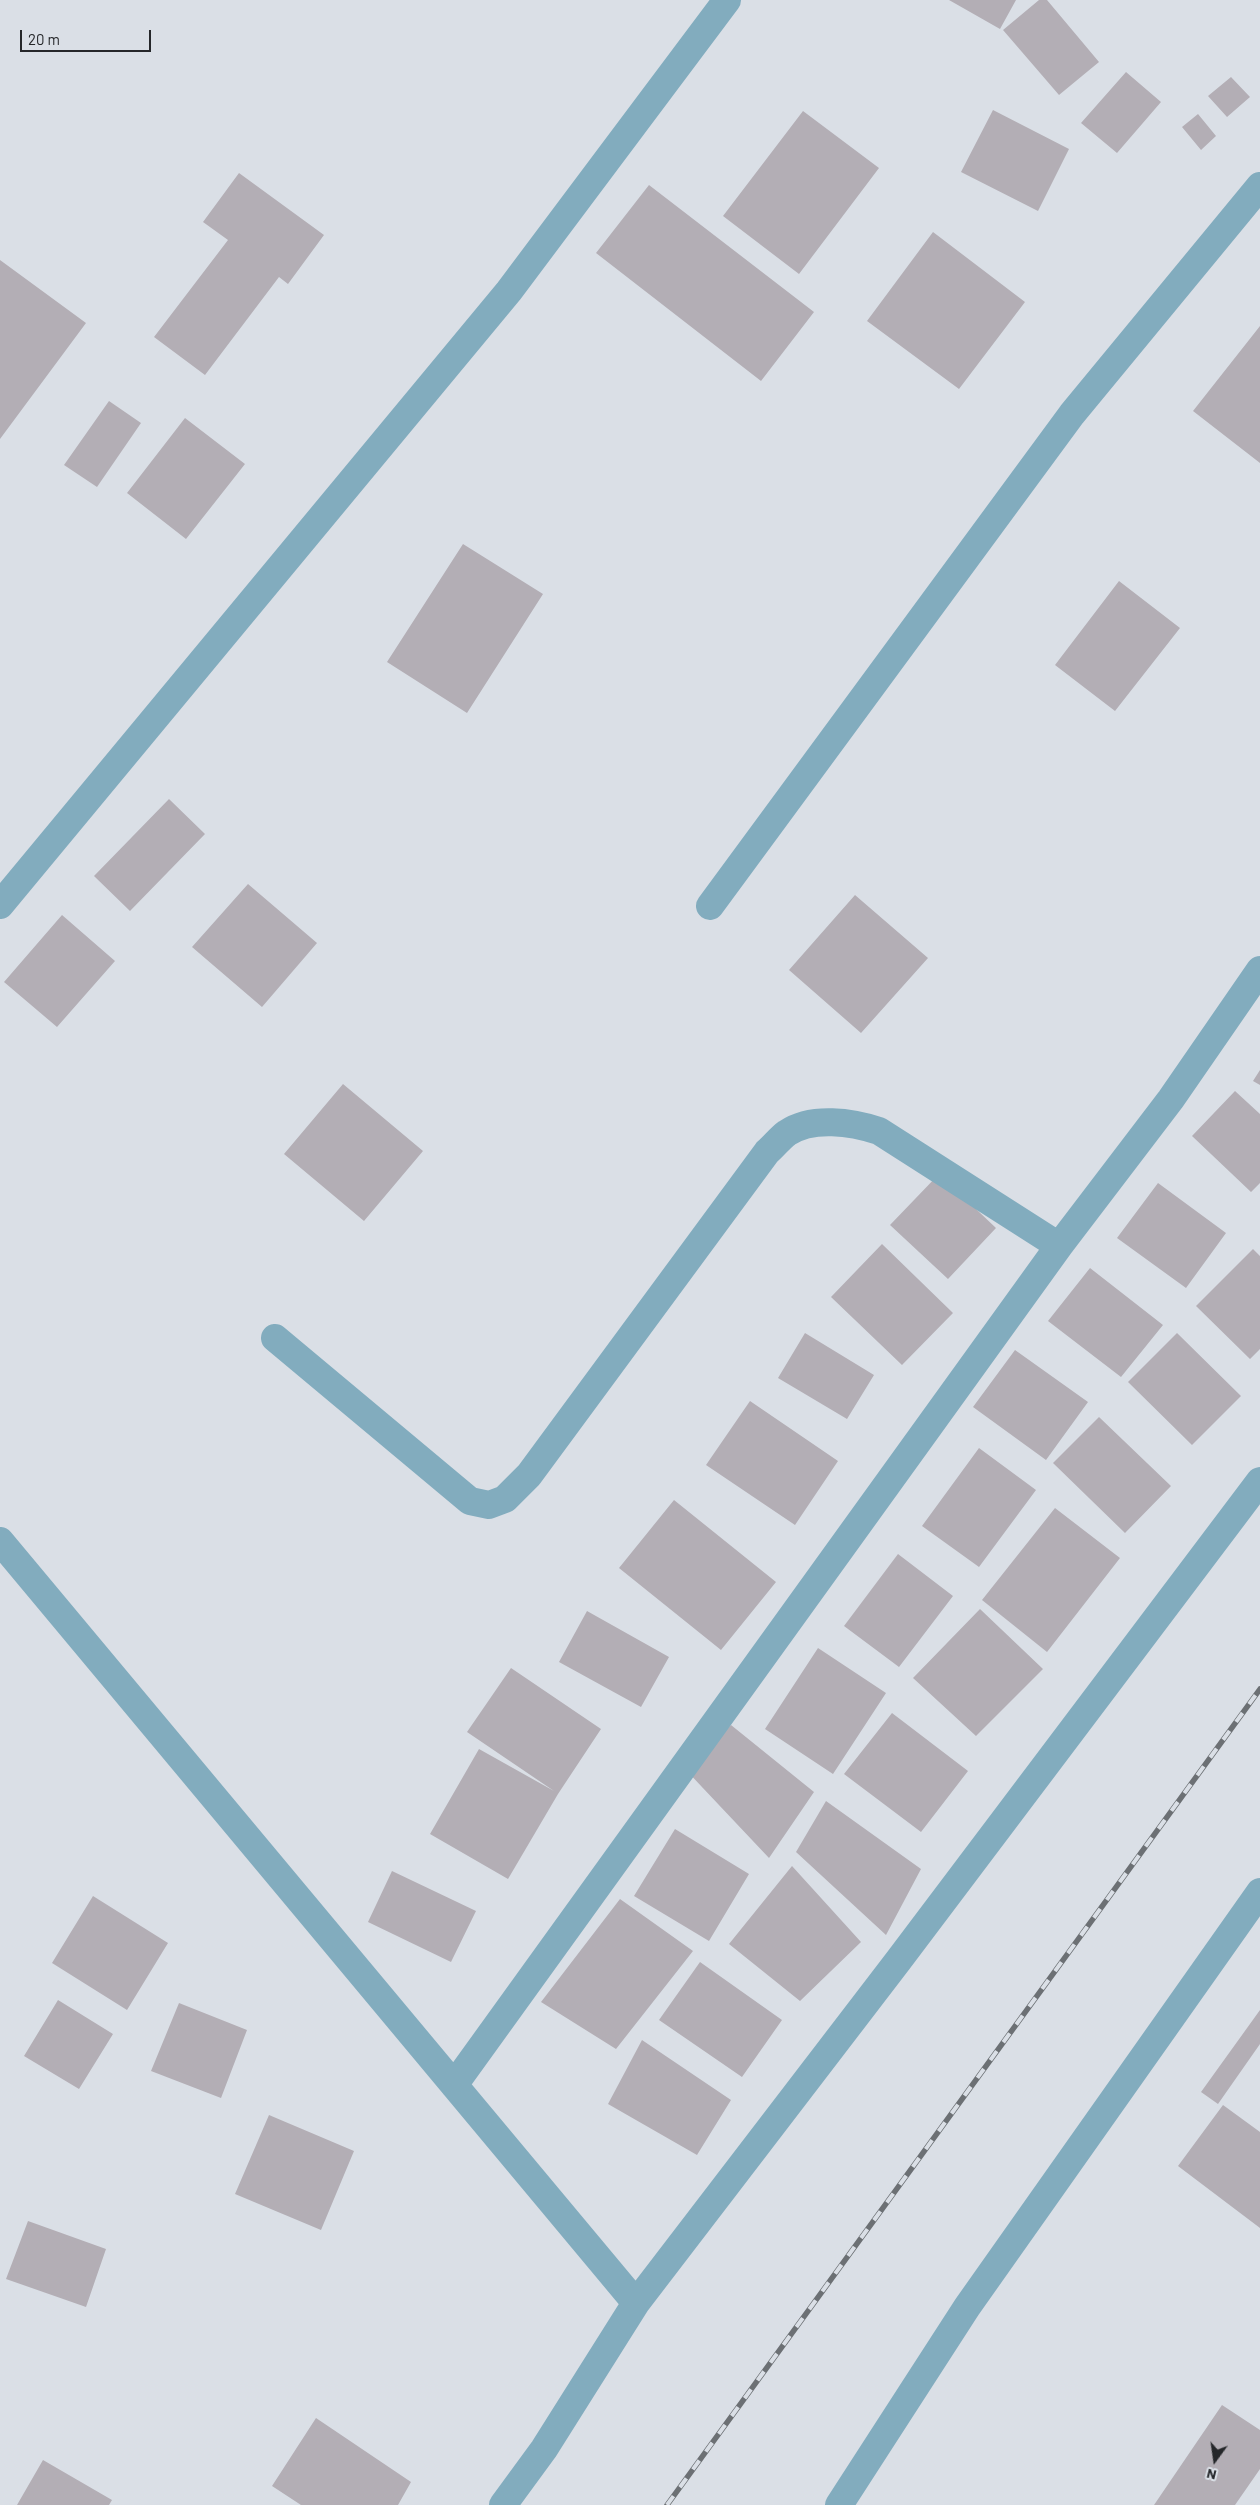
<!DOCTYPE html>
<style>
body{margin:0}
#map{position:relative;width:1260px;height:2505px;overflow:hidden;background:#dadfe6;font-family:Barlow,sans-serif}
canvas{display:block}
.north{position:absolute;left:1190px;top:2435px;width:50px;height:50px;-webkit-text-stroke:4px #dadfe6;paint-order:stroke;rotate:194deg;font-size:14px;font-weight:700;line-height:20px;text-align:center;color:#25272a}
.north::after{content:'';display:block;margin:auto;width:18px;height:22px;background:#25272a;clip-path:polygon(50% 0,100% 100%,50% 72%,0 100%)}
.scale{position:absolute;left:20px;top:30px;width:131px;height:22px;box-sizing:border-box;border:2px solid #25272a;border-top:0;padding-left:6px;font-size:15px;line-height:18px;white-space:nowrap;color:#25272a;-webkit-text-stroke:4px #dadfe6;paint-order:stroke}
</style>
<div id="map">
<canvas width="1260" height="2505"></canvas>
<div class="north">N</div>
<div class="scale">20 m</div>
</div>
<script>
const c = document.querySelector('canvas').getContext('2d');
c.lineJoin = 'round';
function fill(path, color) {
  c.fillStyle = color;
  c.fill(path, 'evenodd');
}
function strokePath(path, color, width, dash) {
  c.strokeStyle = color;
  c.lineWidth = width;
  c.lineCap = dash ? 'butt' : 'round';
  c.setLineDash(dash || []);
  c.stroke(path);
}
const building = new Path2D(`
 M949,0h67l-16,29z
 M1039,0h8l52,62 -40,33 -56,-65z
 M1126,72l35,30 -44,51 -36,-30z
 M1231,77l19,20 -23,20 -19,-21z
 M993,110l76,39 -31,62 -77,-39z
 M803,111l76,57 -80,106 -76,-58z
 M1198,114l18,22 -15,14 -19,-23z
 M239,173l85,62 -36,49 -9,-7 -74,98 -51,-38 74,-97 -25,-18z
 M649,185l165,127 -53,69 -165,-128z
 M933,232l92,70 -66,87 -92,-68z
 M0,260l86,63 -86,116z
 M1260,326v137l-67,-52z
 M109,401l32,22 -44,64 -33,-22z
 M185,418l60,46 -59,75 -59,-46z
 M463,544l80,50 -76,119 -80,-51z
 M1119,581l61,47 -65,83 -60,-46z
 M169,799l36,35 -75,77 -36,-35z
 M248,884l69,59 -55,64 -70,-60z
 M855,895l73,63 -67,75 -72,-63z
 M62,915l53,46 -58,66 -53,-45z
 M1260,1070v15l-7,-4z
 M343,1084l80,67 -59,70 -80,-67z
 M1235,1091l25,23v69l-9,9 -59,-56z
 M939,1174l57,54 -48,51 -58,-54z
 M1158,1183l68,50 -40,55 -69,-50z
 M882,1244l71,69 -51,52 -71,-68z
 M1253,1249l7,7v93l-10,10 -54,-53z
 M1090,1268l73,57 -42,52 -73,-56z
 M805,1333l69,42 -27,44 -69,-41z
 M1177,1333l64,63 -49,49 -64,-63z
 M1015,1350l73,52 -42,58 -73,-53z
 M750,1401l88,60 -43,64 -89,-60z
 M1099,1417l72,69 -46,47 -72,-70z
 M979,1448l57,42 -57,77 -57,-41z
 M674,1500l102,82 -55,68 -102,-82z
 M1055,1508l65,50 -73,94 -65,-52z
 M898,1554l55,42 -54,71 -55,-41z
 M980,1609l63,60 -67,67 -63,-58z
 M587,1611l82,46 -28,50 -82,-45z
 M818,1648l68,45 -53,81 -68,-45z
 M511,1668l90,61 -43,65 -50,85 -78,-45 49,-85 75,42 -87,-59z
 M892,1713l76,58 -47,61 -77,-58z
 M731,1725l83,67 -45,66 -84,-89z
 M826,1801l95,68 -35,66 -90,-83z
 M675,1829l74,45 -40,67 -75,-45z
 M792,1866l69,76 -61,59 -71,-57z
 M392,1871l84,40 -25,51 -83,-40z
 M93,1896l75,47 -41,67 -75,-47z
 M620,1899l73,52 -77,98 -75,-47z
 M700,1962l82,58 -40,57 -83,-57z
 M58,2000l55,34 -34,55 -55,-33z
 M179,2003l68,27 -26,68 -70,-27z
 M1260,2010v34l-42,60 -17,-12z
 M642,2040l89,60 -34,55 -89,-51z
 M1223,2105l37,27v96l-82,-62z
 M269,2115l85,36 -33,79 -86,-36z
 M28,2221l78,28 -20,58 -80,-28z
 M1222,2405l38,25v39l-25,36h-81z
 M316,2418l95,64 -13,23h-97l-29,-19z
 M43,2460l69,40 -3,5h-92z`);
const minor = new Path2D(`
 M0,905l509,-614 218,-291
 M710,906l362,-492 188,-228
 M275,1338l195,163 19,4 16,-6 24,-24 238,-323c7,-6 13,-14 20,-19 25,-17 65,-11 92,-2l180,115
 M0,1541l636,762
 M454,2085l605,-839 112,-147 89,-129
 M503,2505l41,-56 92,-146 262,-342 362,-480
 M839,2505l128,-198 293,-415`);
const rail = new Path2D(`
 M667,2505l593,-816`);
fill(building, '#b3aeb5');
strokePath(minor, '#82acbe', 28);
strokePath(rail, '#6c7074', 5.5);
strokePath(rail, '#dadfe6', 4, [11]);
</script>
